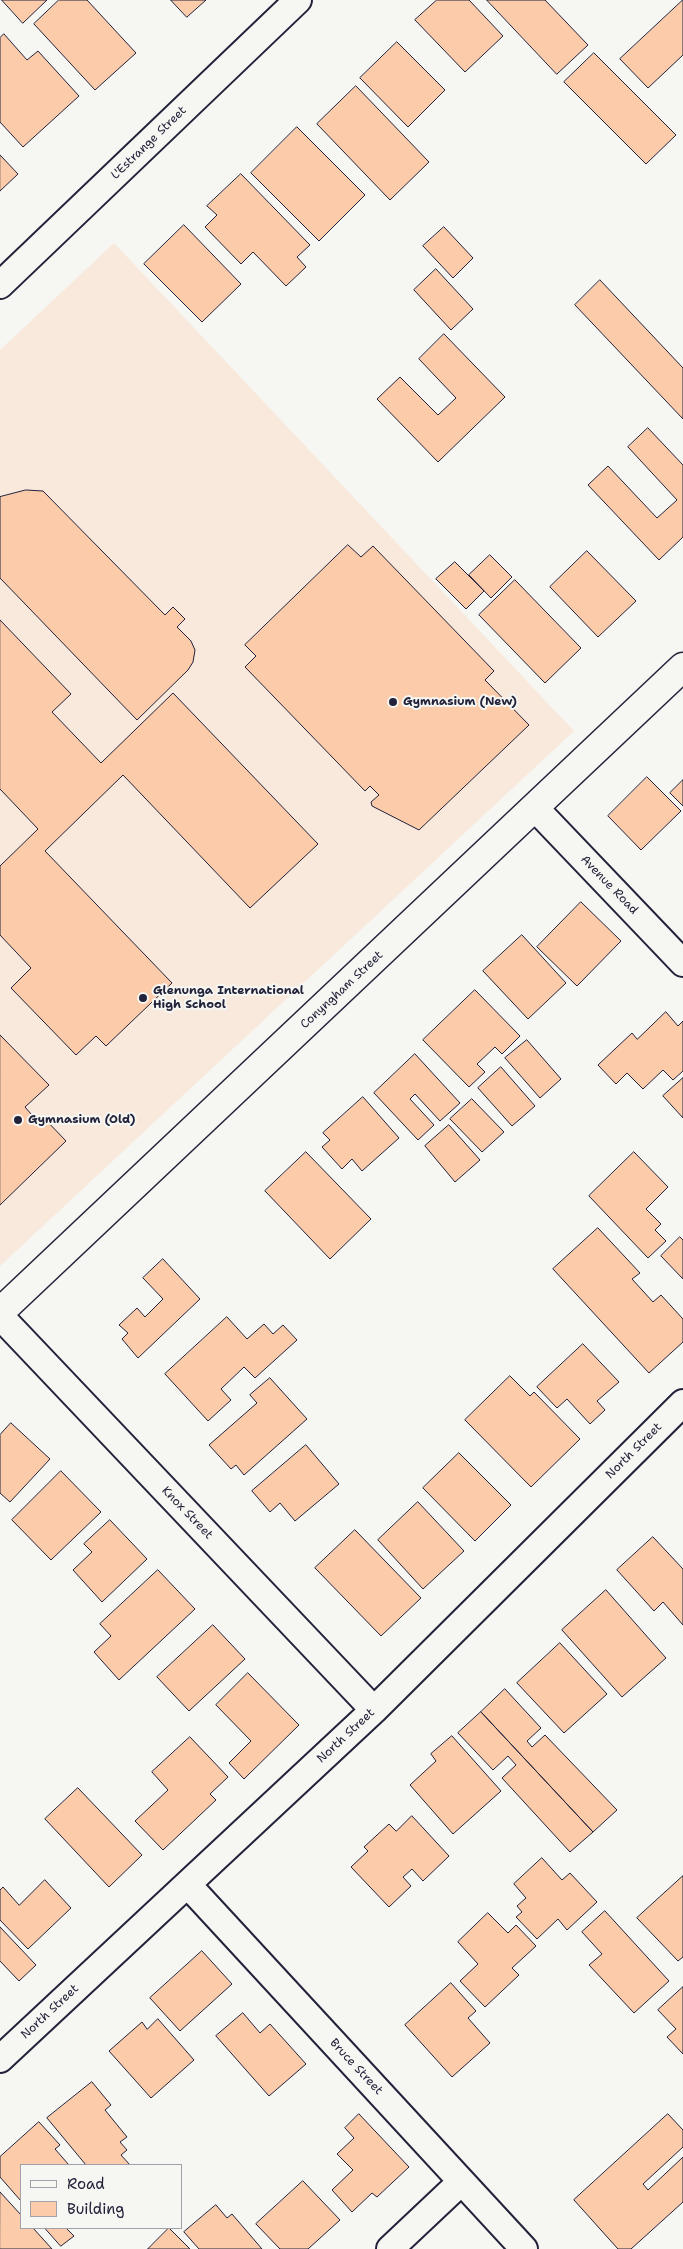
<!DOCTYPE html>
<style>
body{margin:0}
#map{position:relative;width:683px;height:2249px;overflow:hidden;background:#f6f6f2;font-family:"Shantell Sans",sans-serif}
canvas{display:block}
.legend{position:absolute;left:20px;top:2164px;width:162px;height:65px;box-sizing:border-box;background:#f6f6f2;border:1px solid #a1a1a9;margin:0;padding:6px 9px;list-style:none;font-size:15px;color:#22223b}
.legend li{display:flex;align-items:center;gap:10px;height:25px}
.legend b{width:25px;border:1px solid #a1a1a9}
</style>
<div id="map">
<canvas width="683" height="2249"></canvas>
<ul class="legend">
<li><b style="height:6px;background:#f6f6f2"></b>Road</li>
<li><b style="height:14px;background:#fbcbaa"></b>Building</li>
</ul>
</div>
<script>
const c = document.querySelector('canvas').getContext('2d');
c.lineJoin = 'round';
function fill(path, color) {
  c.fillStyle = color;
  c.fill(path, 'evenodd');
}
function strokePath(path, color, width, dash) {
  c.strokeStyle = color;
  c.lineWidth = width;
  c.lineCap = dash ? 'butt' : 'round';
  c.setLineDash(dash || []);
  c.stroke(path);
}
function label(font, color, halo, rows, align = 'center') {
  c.font = font + ' "Shantell Sans",sans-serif';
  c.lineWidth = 4;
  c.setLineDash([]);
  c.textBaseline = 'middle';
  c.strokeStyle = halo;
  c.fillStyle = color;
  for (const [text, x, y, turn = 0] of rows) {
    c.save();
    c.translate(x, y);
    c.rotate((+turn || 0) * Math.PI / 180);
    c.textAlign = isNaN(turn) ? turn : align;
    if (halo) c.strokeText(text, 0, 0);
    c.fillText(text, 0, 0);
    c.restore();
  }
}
const built = new Path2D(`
 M114,243l460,488 -574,535v-916z`);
const building = new Path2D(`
 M2,0h45l-24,23z
 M59,0h28l49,53 -41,37 -61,-66z
 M171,0h35l-19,17z
 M437,0h32l34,36 -38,36 -50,-52z
 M487,0h58l43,45 -31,29z
 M683,0v55l-35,33 -28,-29z
 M4,34l23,26 11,-9 41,45 -56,51 -23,-25v-84z
 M397,42l48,48 -37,37 -48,-49z
 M594,53l82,82 -30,29 -82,-82z
 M356,86l73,76 -39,38 -73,-76z
 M297,127l68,68 -46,46 -68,-68z
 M0,155l18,19 -18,17z
 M241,174l69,71 -13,12 9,10 -20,19 -33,-34 -12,12 -36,-37 12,-12 -10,-9z
 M184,225l57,59 -39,38 -58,-58z
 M444,227l29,31 -20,20 -30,-32z
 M436,269l37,40 -22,21 -37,-40z
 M600,280l83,88v51l-108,-114z
 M444,334l61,63 -67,65 -61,-63 23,-22 38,38 18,-17 -37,-39z
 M648,428l35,37v72l-24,23 -71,-75 20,-19 49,52 20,-18 -49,-53z
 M26,490l17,1 122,124 8,-8 12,12 -8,8 14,14 4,9 -2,12 -5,8 -51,50 -137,-142v-81z
 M348,545l13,12 12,-11 121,125 -9,9 44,45 -110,105 -47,-24 -1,-4 8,-7 -9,-9 -5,5 -120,-124 11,-11 -11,-11z
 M587,551l49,50 -38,36 -48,-50z
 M490,555l22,22 -21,21 -22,-23z
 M455,562l29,29 -18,18 -30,-30z
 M515,580l66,68 -36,35 -66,-68z
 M0,620l71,74 -19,18 49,51 72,-70 145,151 -68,64 -127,-133 -78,76 127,132 -66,63 -10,-10 -20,19 -65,-67 20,-20 -31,-33v-69l38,-37 -38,-40z
 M647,777l34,34 -40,39 -33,-34z
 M683,780v26l-13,-13z
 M581,902l40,39 -44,45 -40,-39z
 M522,935l44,48 -38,36 -45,-48z
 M475,990l45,46 -18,18 -7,-7 -18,17 8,8 -16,15 -46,-47z
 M666,1012l12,14 5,-5v50l-10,9 -10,-10 -20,19 -16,-16 -11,11 -18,-19 34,-32 5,6z
 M0,1035l49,50 -24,22 13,15 5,-5 23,24 -66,64z
 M527,1040l34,39 -21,19 -35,-40z
 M415,1054l45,49 -20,18 -25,-27 -5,5 24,26 -16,15 -44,-47z
 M501,1067l34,39 -23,20 -34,-38z
 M683,1078v40l-20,-22z
 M363,1097l36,41 -37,33 -10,-12 -10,10 -20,-22 8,-7 -7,-7z
 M472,1099l32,33 -22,20 -32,-33z
 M449,1125l31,35 -25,22 -30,-36z
 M306,1152l65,67 -41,40 -65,-68z
 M634,1152l34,35 -22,22 15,15 -6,6 11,11 -18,17 -59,-62z
 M598,1228l42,45 -8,6 21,23 8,-7 22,24v23l-34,31 -96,-104z
 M680,1237l3,3v39l-22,-23z
 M163,1259l37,40 -62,59 -16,-19 6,-6 -9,-8 18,-17 8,9 18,-18 -20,-21z
 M227,1317l20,22 17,-15 9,10 10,-9 14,15 -42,38 -11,-11 -23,22 10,11 -23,21 -43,-47z
 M583,1344l36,38 -22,19 8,9 -15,14 -23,-25 -10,9 -20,-21z
 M510,1376l20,20 4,-4 46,47 -49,48 -66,-67z
 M270,1378l37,41 -63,56 -8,-10 -5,4 -22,-24 48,-42 -7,-8z
 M11,1423l39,36 -40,43 -10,-9v-58z
 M306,1445l33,39 -44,37 -15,-18 -10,9 -18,-21z
 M459,1453l52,52 -36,36 -52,-53z
 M61,1471l40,41 -50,48 -39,-40z
 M418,1502l46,49 -41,38 -45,-49z
 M110,1520l37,39 -45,43 -29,-32 19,-18 -8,-8z
 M355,1530l66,68 -40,38 -66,-68z
 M653,1537l30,32v56l-20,-23 -9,9 -37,-41z
 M158,1570l37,39 -76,71 -25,-28 17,-16 -11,-12z
 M606,1590l60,68 -44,39 -60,-67z
 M213,1625l32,34 -56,52 -32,-34z
 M560,1643l47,51 -43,39 -47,-50z
 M248,1673l51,52 -55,54 -15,-16 22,-22 -35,-36z
 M505,1689l36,39 -14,13 5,6 13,-12 72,75 -24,22 -112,-120z
 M481,1712l112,120 -23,20 -68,-74 14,-13 -8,-9 -15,14 -35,-37z
 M452,1736l49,55 -48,43 -43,-49 26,-24 -5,-7z
 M190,1737l38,40 -18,17 6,6 -53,50 -28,-29 33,-31 -16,-18z
 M78,1788l64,67 -33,32 -64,-68z
 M412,1816l37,40 -26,25 -11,-12 -9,8 8,9 -22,21 -38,-40 17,-16 -4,-4 25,-23 7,7z
 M542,1858l20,22 8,-7 27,29 -30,28 -9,-11 -21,20 -21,-22 6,-5 -5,-6 9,-8 -12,-14z
 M683,1876v81l-5,4 -41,-43z
 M45,1880l26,28 -43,41 -28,-29v-30l3,-3 16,18z
 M605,1911l64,70 -35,32 -45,-48 13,-11 -20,-22z
 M488,1913l20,20 8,-8 20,21 -24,22 7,7 -34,32 -25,-26 18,-17 -20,-22z
 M0,1927l36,38 -17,16 -19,-20z
 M202,1951l30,33 -52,47 -30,-33z
 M451,1983l25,28 -8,7 22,25 -38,34 -47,-52z
 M683,1987v67l-16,-17 9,-8 -18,-19z
 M243,2013l17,20 10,-9 36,40 -37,32 -53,-60z
 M158,2019l36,41 -43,38 -42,-47 33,-29 5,7z
 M92,2082l19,23 -6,5 22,27 -7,5 7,8 -6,5 9,10h-44l-39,-47z
 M359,2114l50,53 -32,30 -5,-4 -20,19 -20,-22 21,-20 -16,-16 17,-16 -9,-10z
 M668,2114l15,16v17l-40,37 5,6 35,-33v45l-52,47h-13l-44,-49z
 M39,2122l21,23 -5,4 14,16h-48v36l-21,-24v-20z
 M303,2181l37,39 -32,29h-28l-24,-25z
 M0,2192l21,23v13h12l19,21h-52z
 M216,2205l11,13 5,-4 30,35h-63l-15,-17z
 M45,2228h21l8,8 -13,10z
 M169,2228l21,21h-42z`);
const street = new Path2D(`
 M0,285l298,-285
 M535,808l148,155
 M0,1316l374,394
 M188,1885l336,364
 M0,2059l374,-349 309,-307
 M390,2249l71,-67`);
const secondary = new Path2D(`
 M0,1312l683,-645`);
const markers = [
 [393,702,5,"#22223b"],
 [143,998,5,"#22223b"],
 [18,1120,5,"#22223b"]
];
const streetNames = [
 ["L'Estrange Street",149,143,-44],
 ["Avenue Road",609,885,46],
 ["Conyngham Street",342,990,-43],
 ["North Street",634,1451,-45],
 ["Knox Street",187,1513,46],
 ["North Street",346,1736,-43],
 ["North Street",50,2012,-43],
 ["Bruce Street",356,2067,47]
];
const poiNames = [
 ["Gymnasium (New)",403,702],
 ["Glenunga International",153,991],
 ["High School",153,1005],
 ["Gymnasium (Old)",28,1120]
];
fill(built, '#f8e9dc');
fill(building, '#fbcbaa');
strokePath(building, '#22223b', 1);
strokePath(street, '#22223b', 30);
strokePath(secondary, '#22223b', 31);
strokePath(street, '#f6f6f2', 26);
strokePath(secondary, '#f6f6f2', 28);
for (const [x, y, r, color] of markers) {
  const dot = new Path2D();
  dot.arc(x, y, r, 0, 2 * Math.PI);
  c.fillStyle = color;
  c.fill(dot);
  strokePath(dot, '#f6f6f2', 2);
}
label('12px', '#22223b', '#f6f6f2', streetNames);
label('bold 12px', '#22223b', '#f6f6f2', poiNames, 'left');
</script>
